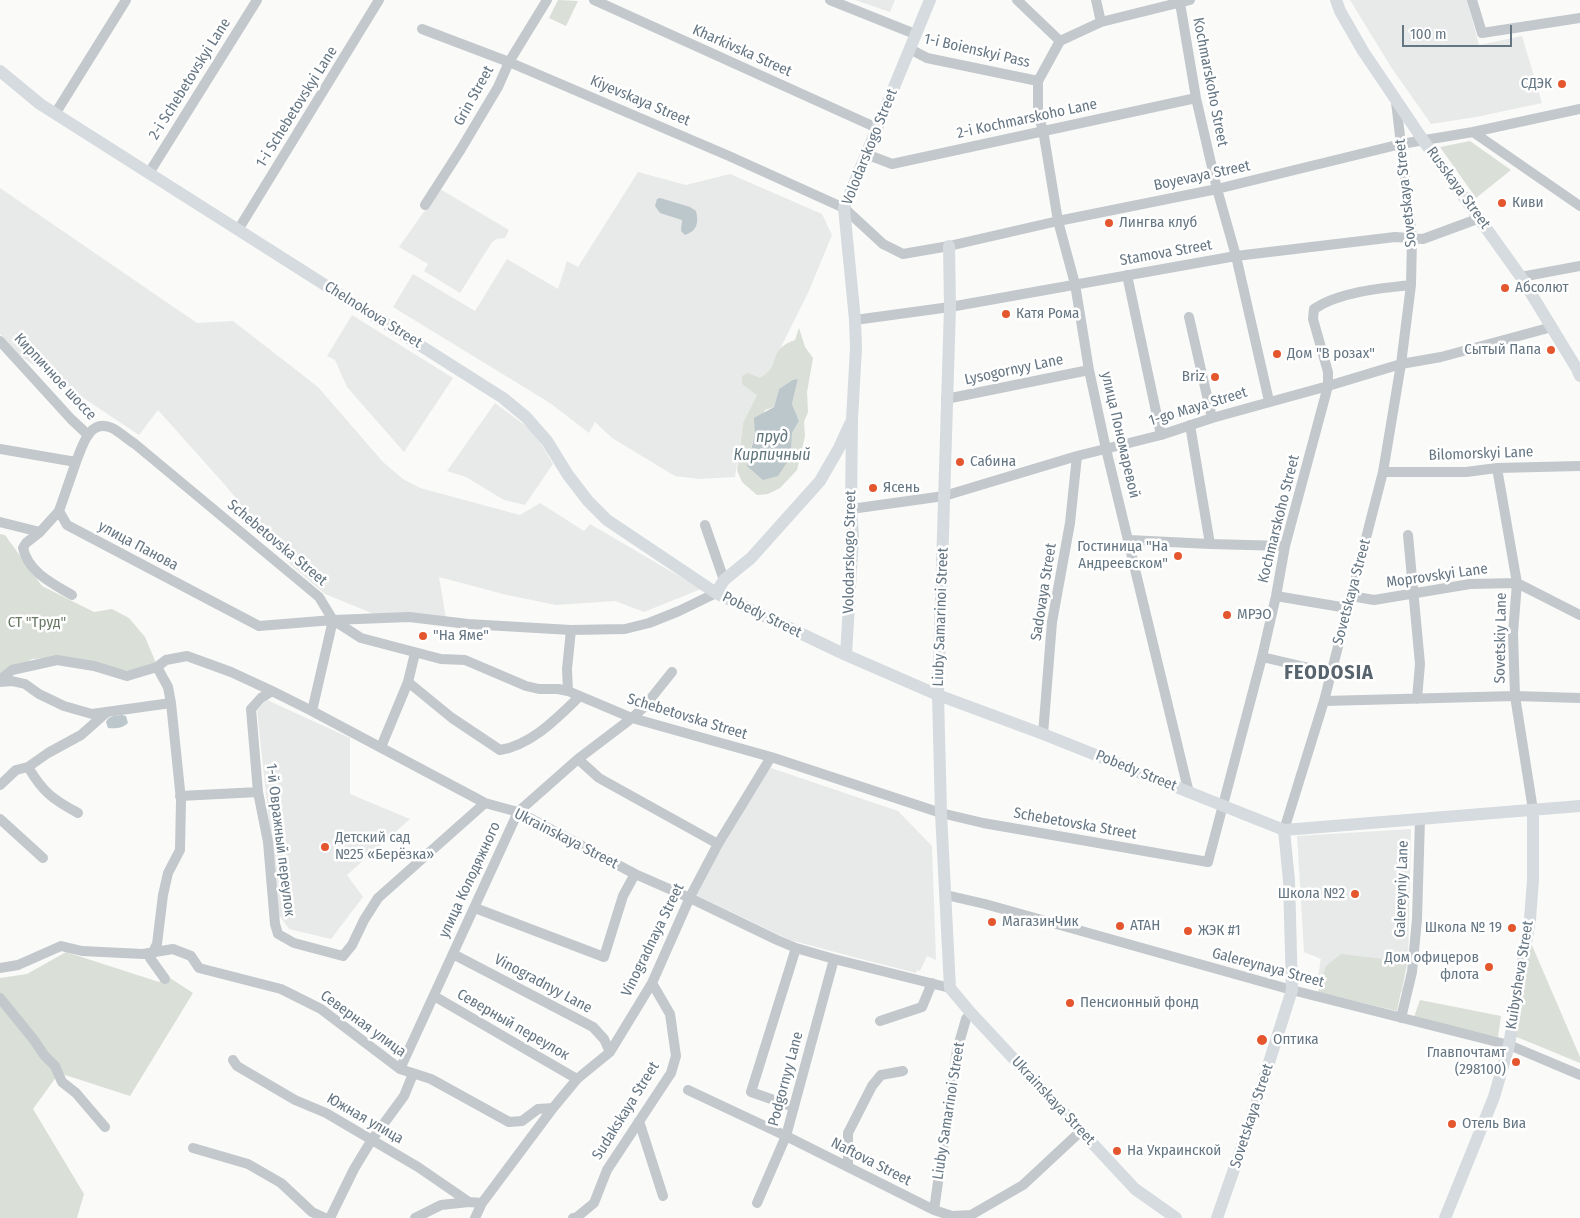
<!DOCTYPE html>
<meta charset="utf-8">
<style>
body{margin:0}
#map{position:relative;width:1580px;height:1218px;overflow:hidden;background:#fafaf8;font-family:"Fira Sans Condensed",sans-serif}
canvas{display:block}
.scale{position:absolute;left:1402px;top:25px;width:110px;height:22px;box-sizing:border-box;border:2px solid #657683;border-top:0;padding-left:6px;font-size:15px;line-height:18px;white-space:nowrap;color:#657683;-webkit-text-stroke:4px #fff;paint-order:stroke}
</style>
<div id="map">
<canvas width="1580" height="1218"></canvas>
<div class="scale">100 m</div>
</div>
<script>
const c = document.querySelector('canvas').getContext('2d');
c.lineJoin = 'round';
function fill(path, color) {
  c.fillStyle = color;
  c.fill(path, 'evenodd');
}
function strokePath(path, color, width, dash) {
  c.strokeStyle = color;
  c.lineWidth = width;
  c.lineCap = dash ? 'butt' : 'round';
  c.setLineDash(dash || []);
  c.stroke(path);
}
function label(font, color, halo, rows, align = 'center') {
  c.font = font + ' "Fira Sans Condensed",sans-serif';
  c.lineWidth = 5;
  c.setLineDash([]);
  c.textBaseline = 'middle';
  c.strokeStyle = halo;
  c.fillStyle = color;
  for (const [text, x, y, turn = 0] of rows) {
    c.save();
    c.translate(x, y);
    c.rotate((+turn || 0) * Math.PI / 180);
    c.textAlign = isNaN(turn) ? turn : align;
    if (halo) c.strokeText(text, 0, 0);
    c.fillText(text, 0, 0);
    c.restore();
  }
}
const built = new Path2D(`
 M855,0h40l-5,12z
 M1350,0h117l12,45 43,-9 20,67 -66,14 -45,7 -40,-57z
 M638,172l48,13 44,-11 92,40 10,21 -24,58 -65,130 -8,54 -36,2 -24,-3 -63,-38 -17,-16 -6,11 -39,-30 -157,-96 20,-33 62,37 32,-52 51,30 9,-28 11,6z
 M0,188l197,135 36,-2 85,66 65,75 20,17 17,9 100,27 20,-12 44,28 6,-7 111,65 -57,23 -29,-11 -59,4 -49,-10 -68,-18 7,41 -72,-4 -49,-20 -34,-29 -66,-80 -67,-75 -19,25 -120,-80 -19,-21z
 M440,189l69,41 -4,8 -8,1 -5,3 -32,51 -36,-22 4,-7 -29,-17z
 M352,315l101,63 -49,74 -57,-65 -12,-27 -8,-4z
 M495,403l39,29 19,32 -28,41 -21,-5 -38,-23 -19,-6z
 M267,700l83,38v56l60,25 -63,56 16,22 -32,42 -42,-10 -10,-14 -22,-205z
 M768,767l130,44 34,35 4,114 -9,-4 -7,15 -3,-1 -1,3 -55,-14 -71,-19 -96,-46z
 M1411,829l-3,131 -6,32 -84,-16 3,-17 -17,-7 -7,-116z`);
const green = new Path2D(`
 M558,0l20,1 -12,25 -17,-8z
 M1470,141l41,29 -35,28 -36,-51z
 M799,328l6,19 8,11 -6,34 1,20 -4,10 1,14 -8,34 -17,18 -12,6 -11,1 -15,-13 -5,-12 6,-47 14,-28 -15,-11v-8l6,-3 12,5c21,-11 7,-29 35,-38zM798,379l-6,25 7,17 -7,12 -1,23 -41,-4 5,-18 10,-24 9,-3 5,-18z
 M0,534l5,1 37,51 52,26 18,-3 17,9 16,19 11,26 -27,8 -66,-14 -31,2 -32,19z
 M1531,943l49,114v6l-68,-28z
 M66,952l93,30 8,-6 26,17 -63,103 -71,-23 -26,36 51,85 -7,24h-77v-240l27,-4z
 M1341,954l66,8 -10,49 -79,-19 8,-26z
 M1420,1000l81,16 -3,21 -84,-20z`);
const water = new Path2D(`
 M660,198l30,9 6,4c3,12 1,20 -11,24l-4,-4 1,-11 -22,-7 -5,-7 2,-7z
 M798,379l-6,25 7,17 -7,12 -1,23 -13,20 -15,4 -16,-14 8,-32 -1,-16 20,-11 5,-18 14,-9z
 M122,715l4,1 2,7c-5,5 -13,6 -20,5l-2,-6c3,-7 10,-6 16,-7z`);
const minor = new Path2D(`
 M594,0l283,128
 M830,0l85,34
 M1017,0l43,41
 M1096,0l5,22
 M1472,0l10,33 98,-15
 M1180,3l16,95 21,91 19,67 33,145
 M422,29l87,33 220,94 115,52 39,36 20,10 46,-8 109,-25 159,-32 184,-45 72,-12 107,-23
 M910,49l17,9 111,23
 M55,114l71,-114
 M1473,132l107,74
 M866,154l26,10 304,-66
 M149,173l108,-173
 M425,205l36,-56 37,-62 11,-25 38,-62
 M238,230l141,-230
 M1127,275l34,160
 M1521,277l59,-11
 M1189,317l23,101
 M855,320l95,-13 286,-51 159,-19 28,2 57,-21
 M0,341l71,78 16,15
 M946,399l143,-29
 M1190,425l20,119
 M0,449l76,13 -17,49 8,14 192,101 74,-6 76,-3 59,7 103,6 54,-1 24,-6 30,-12 37,-18
 M76,462c6,-15 13,-44 36,-34 8,4 15,11 23,16l184,153 14,23 28,18 80,21 24,1 61,26 13,3h19l10,2 64,27 139,39 170,56 42,10 225,39 54,-205 14,-61 9,-50 43,-160v-14l-15,-53 1,-10c25,-17 67,-21 97,-24
 M1497,468l20,115 -4,50 2,63 18,114
 M1383,472h83l31,-4 83,-2
 M851,509l93,-13 133,-40 84,-21 51,-17 116,-32 73,-22 40,-7 111,-30
 M0,522l40,10 19,-21
 M705,525l19,55
 M40,532l-14,11 -3,5c5,24 30,36 49,47
 M1408,535l12,129 -3,35
 M1129,540l81,4 75,2
 M1276,596l71,12
 M1351,596l23,4 96,-16 47,-1 63,32
 M415,653l-7,29 44,36 48,32c32,-5 58,-33 80,-54
 M1262,657l69,16
 M157,667l11,20 3,16 10,97 -1,50 -12,23 -5,22 -6,49 -7,14 15,21
 M0,680l12,-10 45,-10 37,6 33,10 30,-9 9,-7 21,-4 44,16 41,19 40,20 173,92 33,9 117,62 55,24 87,42 19,8 38,11 116,29
 M0,682l12,-1 13,3 14,10 25,12 28,8 79,-11
 M272,691l-11,7 -10,11 7,83 10,50 7,82 3,10 16,9 49,13 9,-11 12,-25 14,-22 107,-95
 M568,691l-1,-22 4,-39
 M1324,701l191,-5 65,2
 M312,711l21,-91
 M1043,734l9,-112 18,-99 7,-67
 M381,747l27,-65
 M578,759l21,19 119,66
 M28,767c15,25 24,32 50,46
 M0,785l16,-15 12,-3 20,-14 33,-18 26,-23
 M1189,793l-83,-344 -17,-79 -14,-86 -17,-63 -15,-91 -5,-15v-34l22,-40 41,-19 89,-22
 M180,796l78,-4
 M0,819l43,39
 M1284,830l40,-129 59,-229 18,-108 10,-79 1,-47 -16,-136
 M946,895l39,9 307,86 217,55 71,30
 M475,908l129,49 19,-61 12,-22
 M453,954l140,73 11,12 6,13
 M0,968l18,-3 43,-19 21,5 61,3 30,-5 18,7 8,12 82,21 40,20 79,60 31,10 78,43 13,-1 16,-12 15,-1
 M434,996l143,83
 M0,998l34,42 10,15 11,11 7,16 14,11 29,34
 M1401,1018l11,-46 5,-53 3,-100
 M880,1021l42,-14 10,-24
 M233,1060l4,6 58,34 31,13 92,54 51,35 13,1
 M400,1069l118,-257 60,-53 54,-41 12,-11 28,-35
 M688,1090l98,46 148,74 18,6 19,-1 52,-30 58,-54
 M794,1107l-43,-15 45,-144
 M639,1121l24,75
 M193,1148l55,16 33,19 31,29 13,6
 M848,1167v-34l24,-47 9,-11 22,-4
 M757,1203l29,-67 48,-177
 M934,1210l23,-160 9,-31 5,-6
 M330,1218l24,-49 17,-28 33,-45 9,-22
 M415,1218l26,-13 28,-3
 M475,1218l7,-15 71,-95 24,-29 33,-27 42,-69 39,-88 27,-51 53,-87
 M573,1218l4,-1 17,-14 13,-33 64,-97 5,-17 -6,-42 -18,-31`);
const major = new Path2D(`
 M1336,0l4,11 23,40 60,89 98,137 56,92 3,7
 M0,71l40,33 463,294 23,19 21,24 21,34 20,26 19,19 109,73 130,62 92,40 105,39 241,96 296,-24
 M949,246l1,61 -12,388 3,118 9,175 21,25 164,176 41,29
 M716,593l8,-13 27,-22 69,-77 19,-33 11,-24
 M846,655l7,-118 -2,-28 1,-90 4,-71 -1,-28 -11,-112 86,-208
 M1217,1218l30,-86 45,-142 -3,-109 -5,-51
 M1445,1218l49,-121 15,-52 21,-126 3,-39v-70`);
const markers = [
 [1562,84,5,"#e4572e"],
 [1502,203,5,"#e4572e"],
 [1109,223,5,"#e4572e"],
 [1505,288,5,"#e4572e"],
 [1006,314,5,"#e4572e"],
 [1551,350,5,"#e4572e"],
 [1277,354,5,"#e4572e"],
 [1215,377,5,"#e4572e"],
 [960,462,5,"#e4572e"],
 [873,488,5,"#e4572e"],
 [1178,556,5,"#e4572e"],
 [1227,615,5,"#e4572e"],
 [423,636,5,"#e4572e"],
 [325,847,5,"#e4572e"],
 [1355,894,5,"#e4572e"],
 [992,922,5,"#e4572e"],
 [1120,926,5,"#e4572e"],
 [1512,928,5,"#e4572e"],
 [1188,931,5,"#e4572e"],
 [1489,967,5,"#e4572e"],
 [1070,1003,5,"#e4572e"],
 [1262,1040,6,"#e4572e"],
 [1516,1062,5,"#e4572e"],
 [1452,1124,5,"#e4572e"],
 [1117,1151,5,"#e4572e"]
];
const streetNames = [
 ["Kharkivska Street",742,51,24],
 ["1-i Boienskyi Pass",977,51,13],
 ["2-i Schebetovskyi Lane",190,79,-58],
 ["Kochmarskoho Street",1210,82,79],
 ["Grin Street",474,96,-61],
 ["Kiyevskaya Street",640,101,23],
 ["1-i Schebetovskyi Lane",297,107,-58],
 ["2-i Kochmarskoho Lane",1027,119,-12],
 ["Volodarskogo Street",870,147,-68],
 ["Boyevaya Street",1202,176,-12],
 ["Russkaya Street",1458,188,54],
 ["Sovetskaya Street",1406,193,-96],
 ["Stamova Street",1166,253,-10],
 ["Chelnokova Street",373,315,32],
 ["Lysogornyy Lane",1014,370,-12],
 ["Кирпичное шоссе",55,377,47],
 ["1-go Maya Street",1198,407,-17],
 ["улица Пономаревой",1120,435,77],
 ["Bilomorskyi Lane",1481,454,-2],
 ["Kochmarskoho Street",1279,519,-76],
 ["Schebetovska Street",277,543,40],
 ["улица Панова",138,546,28],
 ["Volodarskogo Street",850,552,-89],
 ["Moprovskyi Lane",1437,576,-8],
 ["Sadovaya Street",1044,592,-81],
 ["Sovetskaya Street",1352,592,-75],
 ["Pobedy Street",762,615,26],
 ["Liuby Samarinoi Street",941,617,-88],
 ["Sovetskiy Lane",1501,638,-89],
 ["Schebetovska Street",687,717,17],
 ["Pobedy Street",1136,771,22],
 ["Schebetovska Street",1075,824,10],
 ["Ukrainskaya Street",566,839,27],
 ["1-й Овражный переулок",280,840,83],
 ["улица Колодяжного",470,880,-65],
 ["Galereyniy Lane",1402,889,-88],
 ["Vinogradnaya Street",653,940,-64],
 ["Galereynaya Street",1268,968,15],
 ["Kuibysheva Street",1520,975,-81],
 ["Vinogradnyy Lane",543,984,28],
 ["Северная улица",363,1024,36],
 ["Северный переулок",513,1025,30],
 ["Podgornyy Lane",786,1079,-75],
 ["Ukrainskaya Street",1053,1101,47],
 ["Sudakskaya Street",626,1111,-58],
 ["Liuby Samarinoi Street",949,1111,-81],
 ["Sovetskaya Street",1252,1116,-72],
 ["Южная улица",365,1119,30],
 ["Naftova Street",871,1162,27]
];
const poiNames = [
 ["СДЭК",1552,84,"right"],
 ["Киви",1512,203],
 ["Лингва клуб",1119,223],
 ["Абсолют",1515,288],
 ["Катя Рома",1016,314],
 ["Сытый Папа",1541,350,"right"],
 ["Дом \"В розах\"",1287,354],
 ["Briz",1205,377,"right"],
 ["Сабина",970,462],
 ["Ясень",883,488],
 ["Гостиница \"На",1168,547,"right"],
 ["Андреевском\"",1168,564,"right"],
 ["МРЭО",1237,615],
 ["\"На Яме\"",433,636],
 ["Детский сад",335,838],
 ["№25 «Берёзка»",335,855],
 ["Школа №2",1345,894,"right"],
 ["МагазинЧик",1002,922],
 ["АТАН",1130,926],
 ["Школа № 19",1502,928,"right"],
 ["ЖЭК #1",1198,931],
 ["Дом офицеров",1479,958,"right"],
 ["флота",1479,975,"right"],
 ["Пенсионный фонд",1080,1003],
 ["Оптика",1273,1040],
 ["Главпочтамт",1506,1053,"right"],
 ["(298100)",1506,1070,"right"],
 ["Отель Виа",1462,1124],
 ["На Украинской",1127,1151]
];
const parkNames = [
 ["СТ \"Труд\"",37,623]
];
const waterNames = [
 ["пруд",772,438],
 ["Кирпичный",772,456]
];
const districtNames = [
 ["FEODOSIA",1329,673]
];
fill(built, '#e8e9e9');
fill(green, '#dadfd7');
fill(water, '#bbc7cb');
strokePath(minor, '#c3c8cc', 10);
strokePath(major, '#d6dbdf', 12);
for (const [x, y, r, color] of markers) {
  const dot = new Path2D();
  dot.arc(x, y, r, 0, 2 * Math.PI);
  c.fillStyle = color;
  c.fill(dot);
  strokePath(dot, '#fff', 2);
}
label('15px', '#657683', '#fff', streetNames);
label('15px', '#657683', '#fff', poiNames, 'left');
label('15px', '#687a64', '#fff', parkNames);
label('italic 16px', '#60757c', '#fff', waterNames);
c.letterSpacing = '1px';
label('bold 20px', '#57646e', '#fff', districtNames);
c.letterSpacing = '0px';
</script>
